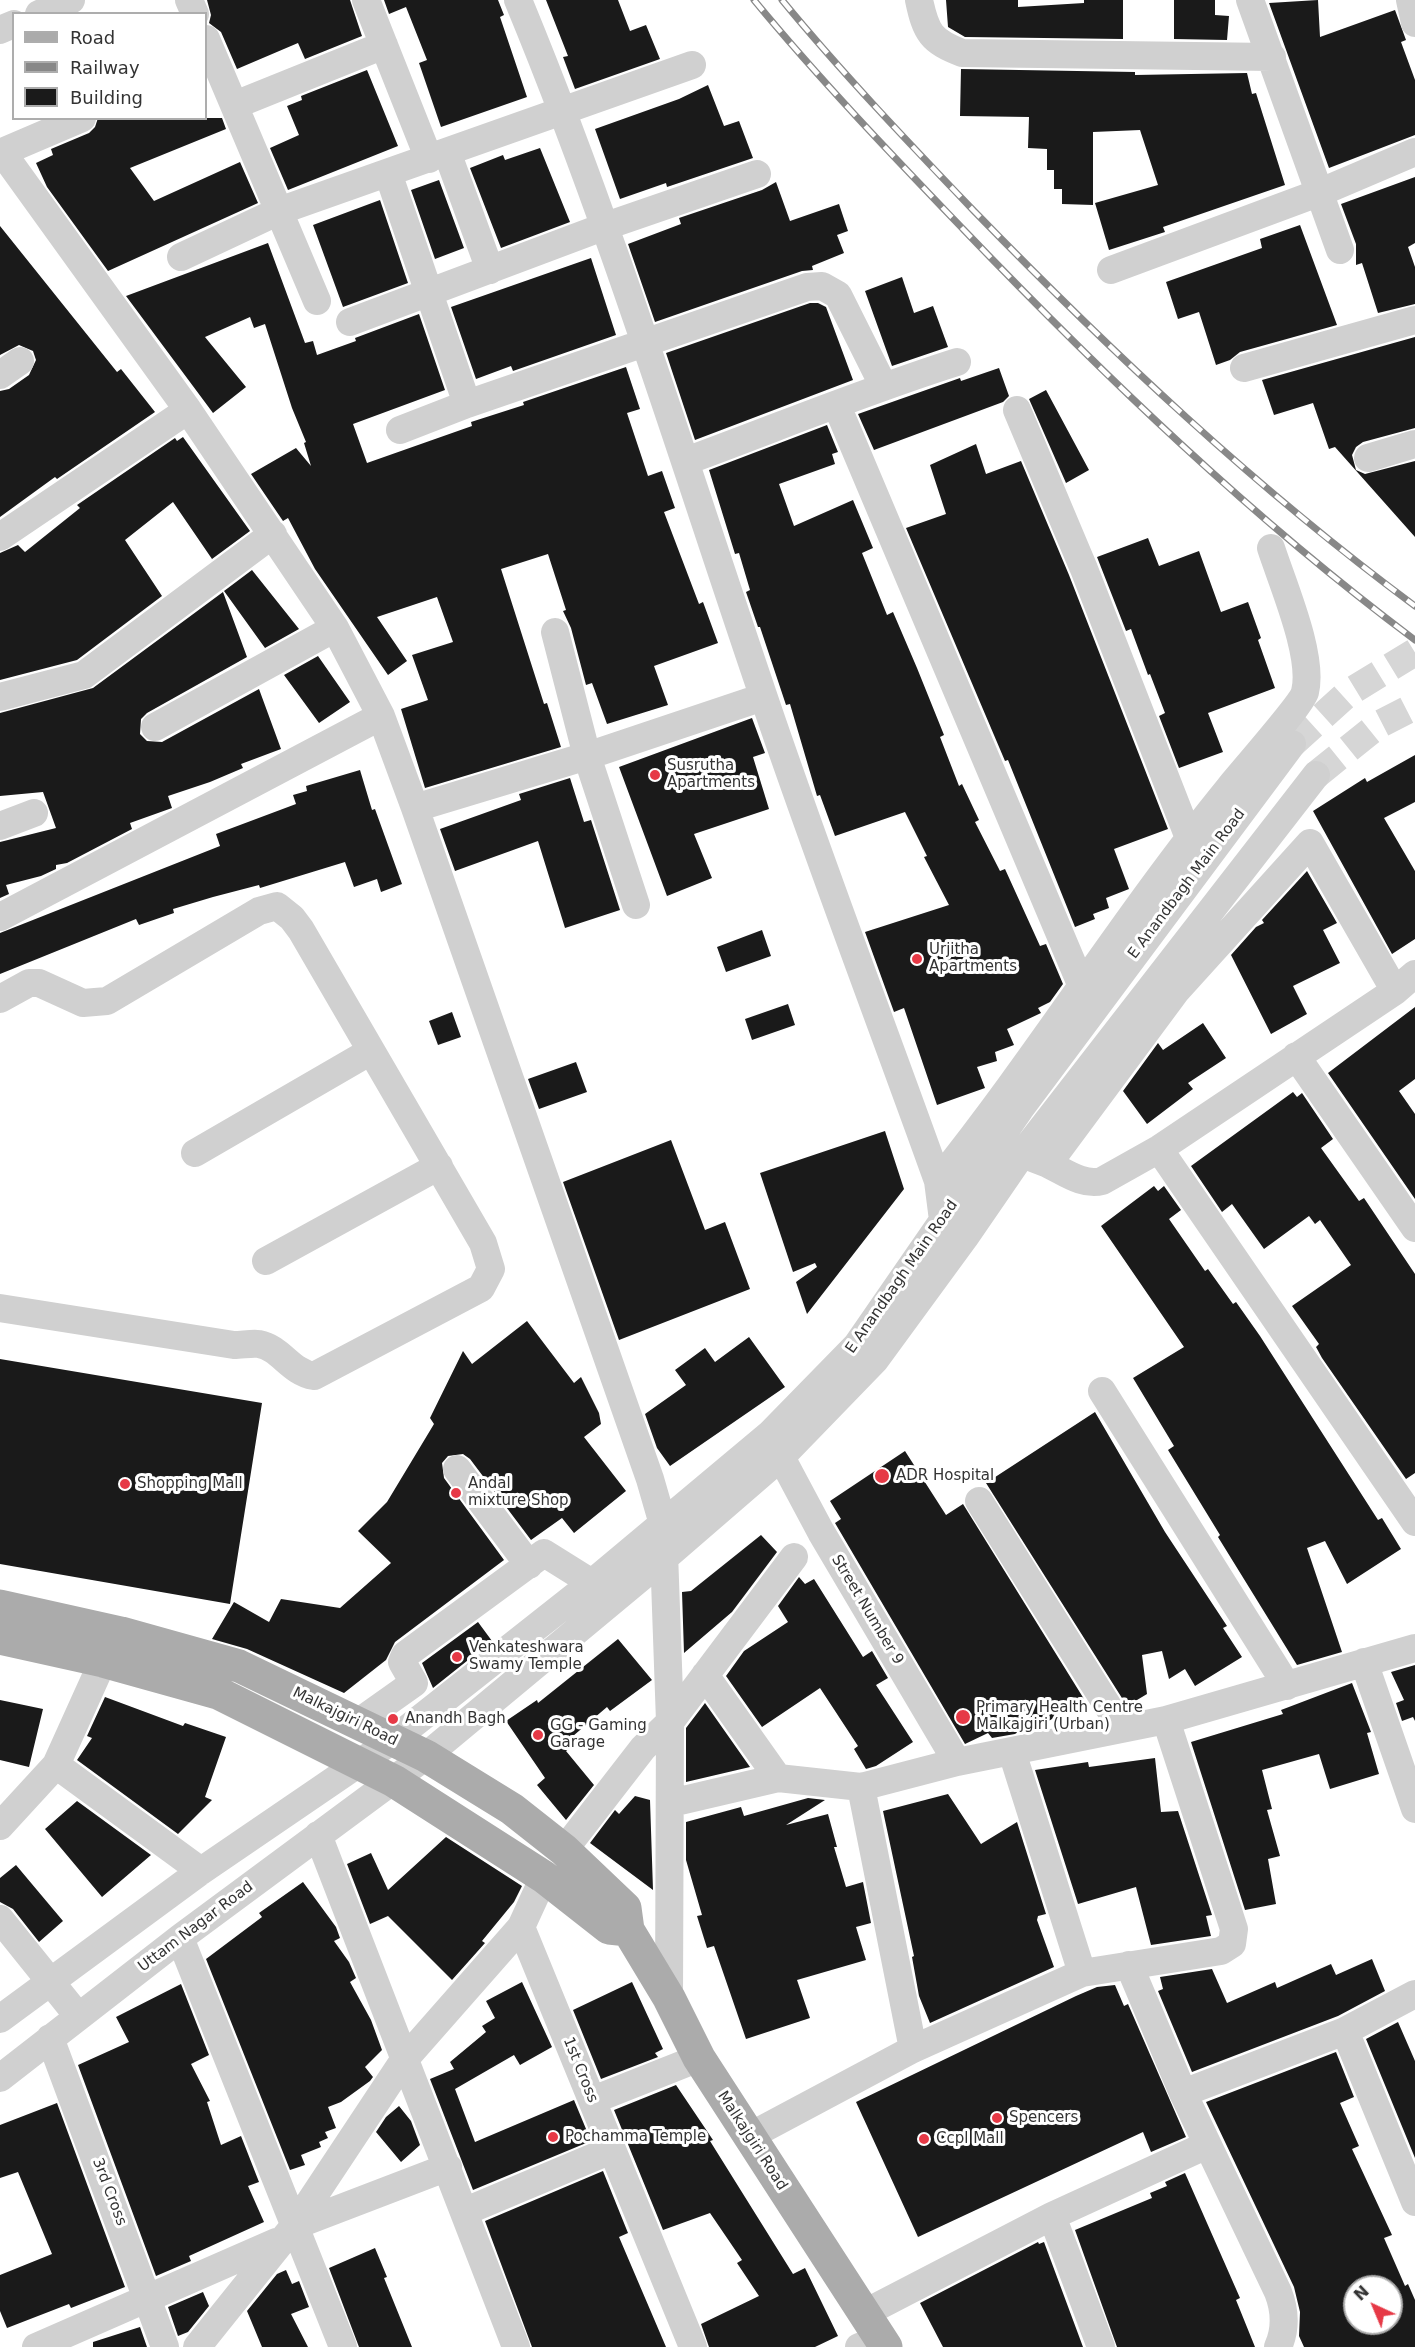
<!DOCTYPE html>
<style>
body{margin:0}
#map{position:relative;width:1415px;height:2347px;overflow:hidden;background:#fff;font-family:"DejaVu Sans",sans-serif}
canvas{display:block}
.legend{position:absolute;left:12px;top:12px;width:195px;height:108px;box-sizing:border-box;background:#fff;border:2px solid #adadad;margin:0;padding:8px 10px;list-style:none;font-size:18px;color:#333}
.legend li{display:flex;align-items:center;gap:12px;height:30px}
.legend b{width:30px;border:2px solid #adadad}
.north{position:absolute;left:1343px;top:2275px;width:60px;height:60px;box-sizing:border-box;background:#fff;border:2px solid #adadad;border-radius:50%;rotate:316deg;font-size:16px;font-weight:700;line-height:24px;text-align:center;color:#333}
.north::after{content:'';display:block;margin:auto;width:21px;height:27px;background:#e63946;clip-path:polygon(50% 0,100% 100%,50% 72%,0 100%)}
</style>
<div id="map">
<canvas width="1415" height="2347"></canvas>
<ul class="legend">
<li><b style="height:8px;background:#ababab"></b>Road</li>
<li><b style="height:8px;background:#888"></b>Railway</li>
<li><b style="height:16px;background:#1a1a1a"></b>Building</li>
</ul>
<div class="north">N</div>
</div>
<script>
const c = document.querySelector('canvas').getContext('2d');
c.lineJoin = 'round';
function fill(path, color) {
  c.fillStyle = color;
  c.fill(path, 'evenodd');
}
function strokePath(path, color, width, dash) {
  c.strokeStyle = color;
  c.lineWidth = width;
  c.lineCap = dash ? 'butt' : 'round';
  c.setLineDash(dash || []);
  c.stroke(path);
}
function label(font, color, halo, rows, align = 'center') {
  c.font = font + ' "DejaVu Sans",sans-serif';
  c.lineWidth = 6;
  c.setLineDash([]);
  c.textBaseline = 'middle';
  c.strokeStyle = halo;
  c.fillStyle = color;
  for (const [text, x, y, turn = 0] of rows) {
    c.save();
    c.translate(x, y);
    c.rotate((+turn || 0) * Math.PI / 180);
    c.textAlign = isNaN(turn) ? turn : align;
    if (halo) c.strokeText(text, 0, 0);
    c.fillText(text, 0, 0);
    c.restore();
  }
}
const building = new Path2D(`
 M207,0h143l12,36 -57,23 -7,-16 -61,26 -16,-37 -12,-9 2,-8z
 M384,0h114l6,15 -4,2 27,80 -86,30 -22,-64 8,-3 -21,-53 -17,7z
 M546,0h72l12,31 16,-6 14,34 -85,30 -12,-32 5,-1z
 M946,0h72v7l66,-4v-3h39v39l-158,-2 -17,-10z
 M1174,0h41v15l14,1 -2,24 -53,-1z
 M1318,0l2,37 75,-27 11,30 -5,2 14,38v55l-86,33 -60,-165z
 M961,69l174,3v3l112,-2 5,21 4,-1 29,92 -122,42 2,5 -56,18 -14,-47 63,-18 -18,-55 -47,2v73l-31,-1v-15h-8v-19h-7v-21l-19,-1 1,-31 -69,-1z
 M367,70l31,76 -110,44 -18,-42 29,-13 -12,-29 15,-6 -1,-4z
 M708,85l16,41 15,-5 14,37 -86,29 -1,-4 -46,16 -25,-70 84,-30z
 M98,118h124l4,11 -96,39 24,33 86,-39 18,41 -150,68 -61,-84 -11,-24 17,-8 -2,-6 38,-16 6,-6z
 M540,148l30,74 -69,26 -31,-80 33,-13 2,5z
 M1415,177v66l-7,4 7,20v37l-37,9 -16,-50 -6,2v-21l-15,-40z
 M439,180l25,68 -29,11 -24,-69z
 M776,182l14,39 49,-17 9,27 -11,4 7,18 -32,13 1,4 -11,1 -147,51 -27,-78 53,-20 -2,-6 83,-28z
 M380,200l28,83 -65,24 -30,-82z
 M1300,225l37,100 -97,27 -10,8 -14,5 -17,-53 -21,7 -12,-37 96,-34 -2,-9z
 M0,226l117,146 4,-3 34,43 -98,67 -2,-2 -55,40v-126l9,-2 20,-14 7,-15 -3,-9 -14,-6 -19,10z
 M268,243l37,100 8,-2 4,14 39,-14 -1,-3 64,-24 26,76 -92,34 14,39 105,-37 -1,-4 53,-17 -1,-3 103,-35 14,42 -13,4 21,63 14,-5 13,37 -11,4 35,92 4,-2 15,41 -64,23 14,39 -61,19 -15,-41 -6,2 -15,-57 -8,-17 3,-1 -18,-56 -47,15 43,135 3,-1 14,44 -136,41 -24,-79 27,-9 -16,-45 41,-13 -16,-45 -60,20 30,44 -19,14 -73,-106 -27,-51 -5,3 -32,-47 45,-26 15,18 -7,-23 2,-1 -14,-34 -27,-84 -11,4 -4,-11 -45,20 41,50 -33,26 -87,-117z
 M591,258l25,77 -103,36 -2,-5 -35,13 -25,-72z
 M902,277l12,36 19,-7 15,41 -56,19 -27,-75z
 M810,303h8l8,4 27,73 -158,60 -29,-87z
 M1415,337v91l-52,14 -7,5 -4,8 4,15 9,4 50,-13v76l-80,-90 -6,2 -16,-46 -39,12 -12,-35z
 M999,368l10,28 -6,6 -129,48 -16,-36 102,-36 1,3z
 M1046,390l43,80 -23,13 -37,-84z
 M827,425l11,27 -6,2 3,10 -56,20 15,42 59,-26 20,48 -11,5 25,62 6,-3 24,56 27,67 -4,2 19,49 3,-2 17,36 -4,2 25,49 5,-2 35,77 6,-2 17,40 -13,18 -12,6 3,5 -34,16 7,16 -19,7 2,9 -20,6 8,21 -48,17 -33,-97 -10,4 -29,-80 84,-27 -25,-48 3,-1 -22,-44 -70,24 -15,-41 -3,1 -27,-92 -4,1 -26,-78h-2l-12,-35 4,-2 -11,-37 -4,1 -26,-84z
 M183,437l67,94 -38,28 -39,-57 -48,38 37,56 -85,64 -77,20v-127l18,-8 7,7 55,-44 -3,-3 98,-67 2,3z
 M976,444l10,30 35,-13 48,114 99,254 -54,20 15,40 -23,9 3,10 -16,6 2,5 -20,8 -67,-167 -3,1 -99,-233 40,-14 -16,-49z
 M1148,538l11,28 40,-15 22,61 27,-10 13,36 -3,2 17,48 -67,25 15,39 -44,16 -20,-52 6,-3 -15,-39 -2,1 -17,-46 -5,2 -29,-74z
 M252,570l47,59 -34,19 -41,-57z
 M223,592l24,65 -100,56 -6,6 -1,15 7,7 15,1 97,-53 22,60 -40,15 2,4 -33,14 -42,14 4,12 -42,15 2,6 -65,34 -11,2v4l-15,7 -35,9 3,9 -9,4v-56l56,-14 -13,-36 -43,4v-83l93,-25z
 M318,656l32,46 -31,21 -35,-48z
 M752,718l13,35 -12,4 16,52 -75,25 18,44 -45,18 -48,-129z
 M1415,755v47l-31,16 31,53v68l-23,15 -79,-143 52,-33 2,4z
 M360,770l12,40 3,-1 27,75 -21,8 -4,-13 -23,8 -9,-25 -85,26 -1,-3 -46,12 -40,12 1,4 -35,12 -3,-6 -136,55v-41l220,-87 -4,-12 80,-30 -3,-9 14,-4 -1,-5z
 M570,778l14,44 7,-2 29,90 -55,18 -27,-87 -83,30 -15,-42 81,-29 -2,-6z
 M1307,871l30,52 -14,7 17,33 -47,23 14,28 -36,20 -40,-79 25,-28 8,-4 -2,-3z
 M762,930l9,26 -45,16 -9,-25z
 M788,1004l7,21 -43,15 -7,-21z
 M1415,1007v72l-16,12 16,23v85l-87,-126z
 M452,1012l9,25 -23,8 -9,-24z
 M1203,1023l23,35 -38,25 5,6 -46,35 -24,-33 35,-48 5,7z
 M576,1062l11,30 -48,17 -11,-30z
 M1293,1092l4,5 5,-4 31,46 -12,9 38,53 5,-3 51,76v199l-9,6 -84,-121 -6,-11 3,-3 -27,-38 59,-41 -31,-45 -5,4 -6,-8 -45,33 -32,-45 -10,8 -31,-46z
 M885,1131l19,58 -97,125 -11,-32 21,-15 -2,-4 -22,9 -33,-99z
 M671,1140l34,90 20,-8 25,67 -131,51 -56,-158z
 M1154,1186l4,5 6,-5 17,24 -12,9 36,52 3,-2 25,35 3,-2 24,34 118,184 4,-2 19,31 -54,35 -22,-43 -18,7 35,104 -45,13 -79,-128 2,-2 -52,-85 6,-4 -41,-68 51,-31 -83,-121z
 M527,1321l47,62 7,-6 18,36 2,11 -17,13 42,54 -52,42 -12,-15 -31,22 -61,-81 -7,-5 -15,2 -6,7 2,15 60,82 -109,82 -9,18 -42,33 -97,-44 -35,-10 22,-37 35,20 12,-23 59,9 51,-45 -33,-32 29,-29 47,-78 -4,-6 33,-67 9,13z
 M749,1337l36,50 -115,79 -13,-18 -12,-34 41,-29 -11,-15 30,-22 10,14z
 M0,1359l262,44 -32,201 -230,-40z
 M1095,1412l70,120 62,94 -4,2 19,29 -47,29 -10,-17 -16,10 -7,-28 -20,4 5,39 -20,12 -141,-223z
 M905,1451l41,64 17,-11 121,195 -48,30 -8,2 -1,-5 -12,8 -23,4 -4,-5 -23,11 -130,-221 6,-4 -11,-18z
 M761,1535l16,17 -45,60 -48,41 -2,-61 9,-1z
 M799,1577l6,7 9,-5 49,78 9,-6 16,27 -12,7 37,57 -37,24 -10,3 -12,-20 4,-3 -38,-58 -58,39 -36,-51 18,-25 44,-29 -10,-16z
 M478,1622l14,19 -59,47 -11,-25z
 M618,1639l34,41 -42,31 -3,-4 -41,35 4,6 -4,3 28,34 -28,35 -29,-35 8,-7 -39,-57 31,-21 1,3z
 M1415,1665v56l-2,-4 -11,4 -6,-18 8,-3 -13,-28z
 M1352,1683l19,49 -4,1 12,41 -49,15 -11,-35 -57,16 10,39 -5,1 13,46 -12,3 8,45 -31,6 -54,-168 92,-28 -2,-4z
 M105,1697l78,29 2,-3 41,14 -21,60 7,3 -34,34 -101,-74 15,-22 -5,-2z
 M0,1700l43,9 -14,58 -29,-7z
 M705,1703l45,64 -64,15v-54z
 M1155,1758l6,54 17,-1 34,104 -6,1 5,20 -60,9 -15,-58 -58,17 -43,-134 53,-8 1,5z
 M948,1794l33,50 36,-22 29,92 -8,2 -1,4 17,47 -124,56 -11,-27 -7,-39 2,-1 -31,-145z
 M635,1796l15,4 3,90 -63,-47 25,-33 4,4z
 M808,1798l17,2 -39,25 42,-11 9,33h-3l12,40 17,-5 8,41 -15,4 10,33 -69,20 13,38 -64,21 -32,-93 -7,2 -10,-32 5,-1 -16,-55v-38l55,-15 3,9z
 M77,1801l74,54 -49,42 -57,-68z
 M446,1837l76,49 -8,16 -32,39 3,2 -33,37 -64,-64 -18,8 -23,-60 24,-11 17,37z
 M16,1865l47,56 -24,21 -26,-33 -13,-7v-24z
 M303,1882l33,45 4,11 -6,3 15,21 7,16 -6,4 21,38 11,30 -17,17 8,10 -3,4 -29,21 -13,5 8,21 -11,4 3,6 -9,4 2,5 -20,8 4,10 -15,5 -84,-211 56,-42 -3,-4z
 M1372,1959l13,32 -47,25 -146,56 -34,-81 5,-2 -3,-12 52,-8 15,34 48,-21 2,6 54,-24 5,11z
 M522,1982l30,65 -32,18 -6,-10 -59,34 20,53 99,-42 17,41 -118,49 -43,-111 24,-10 -4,-7 36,-30 -4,-6 13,-8 -9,-17z
 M632,1982l31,67 -8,4 3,4 -57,22 -28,-69z
 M181,1984l28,71 -18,9 19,37 -3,1 14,43 20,-9 18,46 -11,4 16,36 -75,34 2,5 -35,15 -78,-211 51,-23 -13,-25z
 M1115,1985l9,21 4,-2 58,133 -35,15 -8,-20 -225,105 -62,-135 220,-106 21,-9z
 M1398,2022l17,39v97l-49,-119z
 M1336,2052l18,45 -14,6 19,43 -7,3 40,86 -8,3 21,48 3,-2 7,16v47h-111l-5,-11 1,-24 -6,-25 -88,-185zM1355,2287h36v36h-36z
 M676,2085l37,55 -3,1 83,133 12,-6 33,68 -23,11h-106l-8,-23 58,-28 -22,-33 5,-3 -32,-47 -47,17 -49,-120z
 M57,2103l68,184 -54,21 -2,-4 -62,24 -7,-17v-36l52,-21 -34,-82 -18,6v-53z
 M399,2106l12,15 9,24 -19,17 -25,-30 10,-15z
 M603,2171l25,62 -9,4 47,110h-134l-47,-126z
 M1185,2173l55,125 -4,2 19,47h-138l-42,-117 77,-32 -2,-5 17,-7 -2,-4z
 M1038,2242l1,2 5,-2 39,105h-140l-23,-44z
 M375,2248l12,29 -3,1 28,69h-53l-30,-79z
 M286,2270l6,14 7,-3 10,26 -18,7 17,33h-46l-15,-36 30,-37z
 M203,2292l6,14 -21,26 -10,4 -10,-29z
 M140,2327l7,20h-54v-5z`);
const minorTunnel = new Path2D(`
 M1292,744l56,-51 67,-41
 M1316,775l62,-50 37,-19`);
const minor = new Path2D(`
 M189,0l6,14
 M366,0l63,159
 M518,0c94,227 166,463 245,695 55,163 117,324 175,486l5,39
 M919,0c7,33 12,41 43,53l310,4
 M1250,0l90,250
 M1410,0l5,23
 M39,14l32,-14
 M0,30l14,-6
 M206,39l111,262
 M235,105l149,-60
 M2,152l186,258 147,218 46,88 34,92 235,671 13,45 7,198 -1,276
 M447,152l43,118
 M0,153l82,-35
 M388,173l79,231
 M181,257l98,-46 413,-146
 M1111,270l210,-78 94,-40
 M350,322l253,-95 154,-53
 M1244,368l171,-48
 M0,375l20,-14
 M837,406l244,578
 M1017,410l67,159 105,269
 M400,430l67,-26 340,-117 15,-1 16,9 45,90
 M1368,458l47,-14
 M686,461c90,-33 179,-70 271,-99
 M0,537l188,-127
 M555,632l32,124 49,149
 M0,697l84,-22 189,-141
 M155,727l180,-99
 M415,808l172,-52 176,-59
 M0,826l34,-13
 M0,917l381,-201
 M0,999l29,-16h10l44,20 24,-2 152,-90 18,-5 15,12 9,12 182,313 8,26 -10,19 -167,88c-24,-4 -33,-28 -55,-32 -7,-1 -17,1 -25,1l-234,-37
 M1296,1056l119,172
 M1159,1149l256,373
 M195,1153l176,-102
 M1022,1154l26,10 129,-174 133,-147 85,148
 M1048,1164c17,8 35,22 54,17l57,-32 236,-158 20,-17
 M938,1181c102,-127 188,-267 291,-393 12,-15 73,-84 76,-96 9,-36 -22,-107 -34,-144
 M266,1261l173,-95
 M1102,1391l185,295
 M781,1457l40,75 136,230
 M457,1469l72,96
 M979,1501l142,226
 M1364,1662l51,147
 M705,1675l73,103
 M359,1722l55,-39 -12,-21 3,-7 139,-102 48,30
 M1012,1752l70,221
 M56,1765l145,106
 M861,1787l52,262
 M671,1803l107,-25 83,9 96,-25 209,-42 249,-72
 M0,1826l56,-61 47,-104
 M318,1835l198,512
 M564,1850l79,-102 27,-26 124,-165
 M0,1919l78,97
 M521,1927l172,420
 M180,1938l163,409
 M1129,1965l54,128 95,199c7,18 8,37 0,55
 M0,2019l201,-148 192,-131 199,-157 178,-149 87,-89 163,-236 272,-365
 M1345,2031l70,171
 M50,2038l115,309
 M0,2078l180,-140 246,-182 237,-197 118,-102 94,-97 90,-123 57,-83 294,-379
 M1183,2093l162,-62 70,-37
 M593,2100l106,-42
 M748,2137l165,-88 169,-76 139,-22 11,-7 2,-15 -68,-209
 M466,2211l145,-61
 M1052,2216l49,131
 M294,2226l154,-59
 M865,2313l187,-97 155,-71
 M36,2347l240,-105
 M197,2347l97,-121 110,-166 117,-133 23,-50
 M859,2347l21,-8`);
const major = new Path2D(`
 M0,1606l121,27 118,33 187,90 86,53 52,41 61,58 3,22 41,68 30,60 187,289
 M0,1638l103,23 115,32 176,88 150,96 65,51 19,2`);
const rail = new Path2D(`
 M754,0c66,80 138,155 209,229 141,147 289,289 452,411
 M782,0c60,73 126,142 192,211 137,141 283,278 441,395`);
const markers = [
 [655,775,6,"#e63946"],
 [917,959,6,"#e63946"],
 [882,1476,8,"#e63946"],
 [125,1484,6,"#e63946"],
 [456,1493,6,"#e63946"],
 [457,1657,6,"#e63946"],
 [963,1717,8,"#e63946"],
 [393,1719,6,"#e63946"],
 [538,1735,6,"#e63946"],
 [997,2118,6,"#e63946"],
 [553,2137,6,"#e63946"],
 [924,2139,6,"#e63946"]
];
const poiNames = [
 ["Susrutha",667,766],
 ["Apartments",667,783],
 ["Urjitha",929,950],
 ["Apartments",929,967],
 ["ADR Hospital",896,1476],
 ["Shopping Mall",137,1484],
 ["Andal",468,1484],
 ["mixture Shop",468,1501],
 ["Venkateshwara",469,1648],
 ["Swamy Temple",469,1665],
 ["Primary Health Centre",976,1708],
 ["Malkajgiri (Urban)",976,1725],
 ["Anandh Bagh",405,1719],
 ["GG - Gaming",550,1726],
 ["Garage",550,1743],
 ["Spencers",1009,2118],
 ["Pochamma Temple",565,2137],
 ["Ccpl Mall",936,2139]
];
const streetNames = [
 ["E Anandbagh Main Road",1187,884,-53],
 ["E Anandbagh Main Road",902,1277,-55],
 ["Street Number 9",867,1610,59],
 ["Malkajgiri Road",345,1717,26],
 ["Uttam Nagar Road",196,1927,-37],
 ["1st Cross",580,2070,68],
 ["Malkajgiri Road",752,2141,57],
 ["3rd Cross",109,2192,69]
];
fill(building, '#1a1a1a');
strokePath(minorTunnel, '#d6d6d6', 28, [28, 14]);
strokePath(minor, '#d0d0d0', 28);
strokePath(major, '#ababab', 33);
strokePath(rail, '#888', 7);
strokePath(rail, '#fff', 4.5, [14]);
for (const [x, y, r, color] of markers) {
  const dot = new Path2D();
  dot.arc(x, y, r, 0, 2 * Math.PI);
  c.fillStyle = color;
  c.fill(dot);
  strokePath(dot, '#fff', 2);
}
label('15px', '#333', '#fff', poiNames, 'left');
label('15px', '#333', '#fff', streetNames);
</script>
